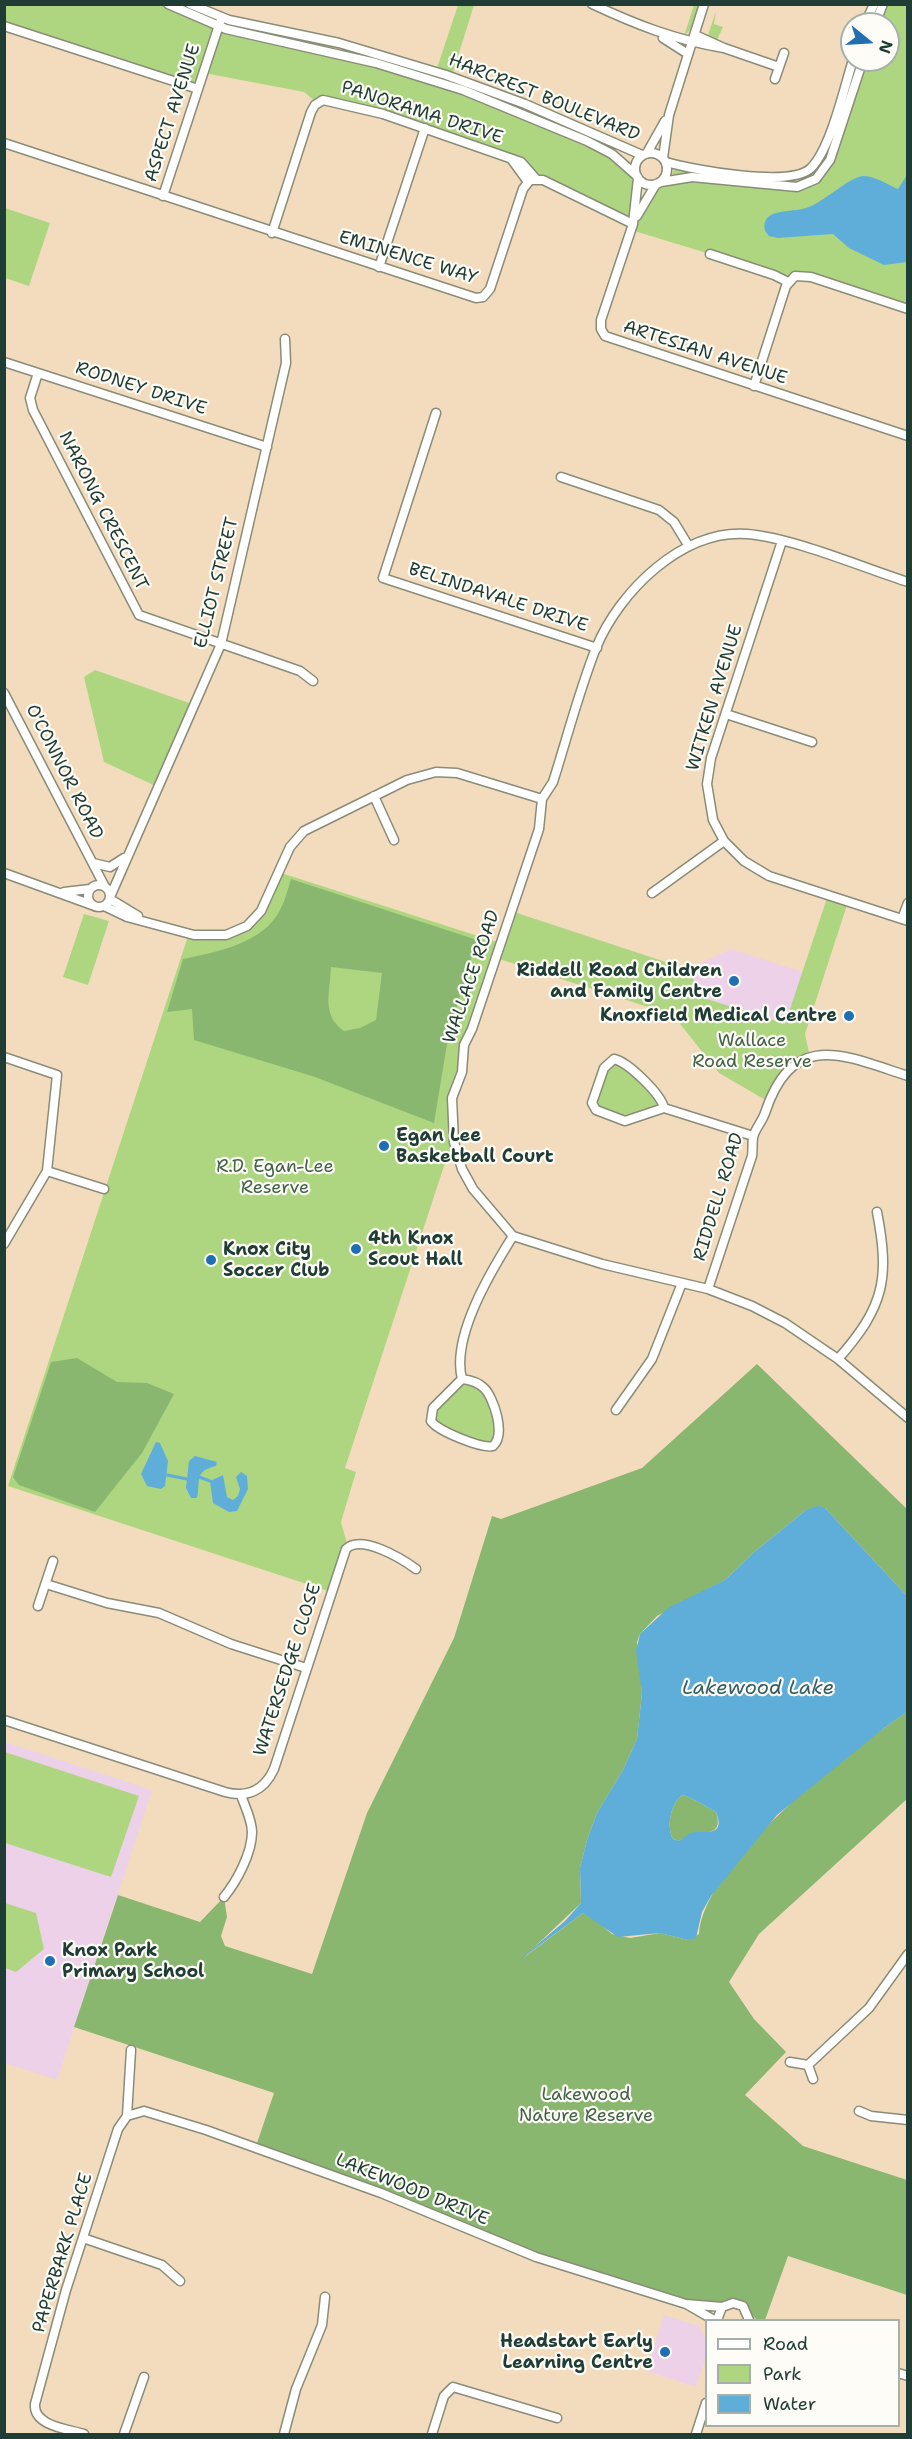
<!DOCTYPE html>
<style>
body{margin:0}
#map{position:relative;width:912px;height:2439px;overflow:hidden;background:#f3dcbd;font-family:"Shantell Sans",sans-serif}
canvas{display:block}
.frame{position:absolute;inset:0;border:6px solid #1f3d34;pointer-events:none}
.legend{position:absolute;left:705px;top:2319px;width:195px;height:108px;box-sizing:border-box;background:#fdfcf7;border:2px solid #a4b0a9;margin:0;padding:8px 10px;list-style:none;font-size:18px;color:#1f3d34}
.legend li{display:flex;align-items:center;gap:12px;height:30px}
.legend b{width:30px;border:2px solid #a4b0a9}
.north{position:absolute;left:840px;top:12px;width:60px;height:60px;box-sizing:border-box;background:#fdfcf7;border:2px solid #a4b0a9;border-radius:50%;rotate:108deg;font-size:16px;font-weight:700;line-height:24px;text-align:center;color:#1f3d34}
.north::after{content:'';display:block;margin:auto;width:21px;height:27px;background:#1f6fb2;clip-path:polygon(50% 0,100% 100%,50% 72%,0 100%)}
</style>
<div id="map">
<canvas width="912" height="2439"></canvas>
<div class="frame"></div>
<ul class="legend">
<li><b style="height:8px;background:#fff"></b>Road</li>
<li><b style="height:16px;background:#aed681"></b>Park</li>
<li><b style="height:16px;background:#5eaed9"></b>Water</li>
</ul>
<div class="north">N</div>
</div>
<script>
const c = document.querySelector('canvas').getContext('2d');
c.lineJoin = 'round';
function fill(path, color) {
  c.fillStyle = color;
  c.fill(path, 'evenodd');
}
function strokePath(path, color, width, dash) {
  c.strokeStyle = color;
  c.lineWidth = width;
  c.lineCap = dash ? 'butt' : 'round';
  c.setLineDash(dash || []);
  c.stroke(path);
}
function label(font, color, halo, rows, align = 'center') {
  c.font = font + ' "Shantell Sans",sans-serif';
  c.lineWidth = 4.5;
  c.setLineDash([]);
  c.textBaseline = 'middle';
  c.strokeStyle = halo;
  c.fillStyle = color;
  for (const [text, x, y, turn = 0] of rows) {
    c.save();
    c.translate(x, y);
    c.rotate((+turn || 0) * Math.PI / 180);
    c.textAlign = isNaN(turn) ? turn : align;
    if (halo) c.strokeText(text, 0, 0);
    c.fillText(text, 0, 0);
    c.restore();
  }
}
const built = new Path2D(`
 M731,949l72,23 -17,53 -83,-27 -16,-29z
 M5,1742l147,48 -95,290 -52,-17z
 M664,2315l35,11 7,14v16l-10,31 -50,-16z`);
const green = new Path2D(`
 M5,5h163l30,13 235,62 25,-75h16l-25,80 138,56 50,35 -4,45 23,-37 24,-7 111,11 30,-14 42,-114h25v-36h-13l8,-19h24v304l-102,-33 -17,6 -78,-28 -79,-24 2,-6 -90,-44 -16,-12 -144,-54 -66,-11 -13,-11 -100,-19 -6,16 -193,-63z
 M694,5h5l-9,25 -6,6z
 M716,11l-2,13 9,3 -6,13 -9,-5z
 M856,60h4l-30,93 -12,19 -19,11 -127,-9 3,-6 105,13c13,0 25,-2 35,-12 17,-16 33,-83 41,-109z
 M5,208l45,15 -21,63 -24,-8z
 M95,670l100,35 -37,82 -54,-25 -20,-85z
 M278,872l222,71 11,-32 176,58 17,29 81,26 43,-129 20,7 -43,132 5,23 -11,5 -30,40 -50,-29 -46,-58 -177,-57 -41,129 2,68 -13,11 -99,302 11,4 -15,50 7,25 -17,45 -323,-106 181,-553 37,2 27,-15z
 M84,914l25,7 -21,64 -25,-8z
 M606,1063h18l40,45 -34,12 -31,-7 -6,-17z
 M462,1379l21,8 17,45 -7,14 -53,-17 -9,-16z
 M5,1752l134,44 -28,81 -106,-34z
 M5,1903l31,10 8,36 -28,23 -11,-4z`);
const forest = new Path2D(`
 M291,879l186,61 -28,92 -15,91 -119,-46 -121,-37 -2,-31 -25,3 16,-53c32,-7 80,-15 97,-49 5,-9 8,-21 11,-31zM331,967l51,6 -6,47 -16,8 -16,3c-23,-16 -14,-38 -13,-64z
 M77,1358l40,24 30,1 27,11 -32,59 -47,59 -76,-27 -6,-8 38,-115z
 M757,1364l150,145v87l-82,-88 -19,2 -53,43 -28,27 -68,36 -17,18 -3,8 5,51 -5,46 -14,31 -26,43 -10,27 -7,28 1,35 -58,55 60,-45 9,4 20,17 18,4 30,-5 28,7 11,-6c5,-72 150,-183 208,-222v87l-148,135 -30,48 25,37 32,33 -41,43 58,51 104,34v115l-119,-39 -23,64h-8l-10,-10 -20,-6h-41l-108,-33 -322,-125 18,-53 -200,-66 44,-132 82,27 24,-25 3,20 -6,19 4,10 87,28 55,-161 87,-175 38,-122 9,3 141,-51z
 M682,1795c5,0 27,13 34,17 6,19 -3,20 -18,21 -6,0 -14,5 -19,8l-6,-2c-7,-13 -2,-35 9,-44z`);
const water = new Path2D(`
 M907,175v87l-23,3 -35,-17 -16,-14 -55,4 -9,-2 -4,-5c-5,-24 27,-18 41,-23 19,-6 41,-30 57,-32 10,-1 26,9 35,13z
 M156,1442l4,1 8,18 -3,25 -4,3 -14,-3 -6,-12z
 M195,1456l22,6 -1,4c-23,5 -15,16 -19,32h-6l-5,-10 3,-27z
 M241,1472l6,4 1,13 -11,22 -8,1 -16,-9 -3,-22 13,-6 4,22 6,3 5,-4 2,-7 -4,-12z
 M818,1506l7,2 82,88v116l-23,16 -107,87 -66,81 -9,16 -6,26 -8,2 -28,-7 -42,4 -35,-24 -66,49 48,-41 16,-18 -1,-35 7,-28 10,-27 26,-43 14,-31 5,-46 -6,-42 4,-17 28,-26 57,-28 28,-27 53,-43zM682,1795c5,0 27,13 34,17 11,27 -14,17 -25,21 -4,1 -8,6 -12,8l-6,-2c-7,-13 -2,-35 9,-44z`);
const stream = new Path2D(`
 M167,1475l20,4
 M199,1477l11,4`);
const minor = new Path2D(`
 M168,4l58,25 150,34 87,27 124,51 25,13 25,22
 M190,4l39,16 110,23 107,32 79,29 117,51
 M592,4c45,21 83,36 132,44
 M865,24l9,-20
 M875,24l8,-20
 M4,26l194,63
 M695,35l29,13 55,19
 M663,38l25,16
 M775,79l9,-26
 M4,143l472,155 7,-1 7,-8 33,-100 7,-9h13l90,44
 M635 169a16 16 0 1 1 32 0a16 16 0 1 1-32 0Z
 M647,153l18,-32
 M663,158l6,-43 35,-111
 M512,160l16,22
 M666,162c28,8 125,26 145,6 20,-20 33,-80 42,-108
 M638,178l-5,46 -32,96v9l4,7 303,100
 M661,182l31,-5 105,10 19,-8 14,-19 33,-100
 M163,196l57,-174
 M637,216l19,-32
 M272,233l39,-121 4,-7 8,-5 60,14 138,48 15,17
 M710,254l64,21 14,7
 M379,267l46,-139
 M4,362l263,85
 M38,373l-8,25 3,12 106,205 161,56 13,10
 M754,386l32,-100 9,-10 16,1 97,32
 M436,413l-53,165 214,70
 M561,477l98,33 15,12 14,23
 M782,541l-71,217 -4,26 6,36 11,21 20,20 25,15 139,45
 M908,582c-47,-15 -114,-44 -161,-48 -65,-5 -128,58 -151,114 -17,43 -29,90 -43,134l-11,17 -3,30 -67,200 -8,16 -2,27 -10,26 2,44 8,27 11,20 40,47 89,28 106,25 44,17 33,17 53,36 70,59
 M4,693l101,194
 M726,714l86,28
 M374,796l20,44
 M93,863l17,4 14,-9
 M4,873l88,32
 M88 896a11 11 0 1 1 22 0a11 11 0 1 1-22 0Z
 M64,892l26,-3
 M652,893l72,-52
 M110,897l111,-253 65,-281 -1,-24
 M110,899l28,17
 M104,906l23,11 67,18h32l21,-9 14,-15 29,-64 14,-16 103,-51 29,-8 21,1 85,26
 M902,919l6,-16
 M4,1057l53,18 -10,96 -43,73
 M614,1059c14,3 47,35 50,49l-39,13 -29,-11 -4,-7 12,-35z
 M664,1108l89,28
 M47,1171l57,18
 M708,1289l44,-133c1,-6 0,-12 1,-18 1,-8 9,-16 12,-25 28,-84 78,-58 143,-37
 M838,1359c46,-52 52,-80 39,-147
 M462,1379c8,1 16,3 22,9 10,10 22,47 9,58 -11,3 -55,-15 -62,-25l2,-13z
 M462,1379c-11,-42 29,-108 51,-143
 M616,1410l36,-51 30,-76
 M46,1584l61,19 52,10 72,31 75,24
 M38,1606l15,-45
 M4,1720l221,72c22,6 39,-1 49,-23l72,-220c15,-15 55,9 70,20
 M224,1897c13,-16 28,-44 28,-65 0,-12 -7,-25 -11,-37
 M790,2062l18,3 5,14
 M808,2065l61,-57 39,-54
 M859,2111l12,5 37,4
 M127,2116l17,-5 62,19 175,63 155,64 150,47 36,3
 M83,2238l79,27 18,16
 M688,2305l26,15
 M717,2320l5,-13 11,-4 10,3 6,14
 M898,2373l10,3
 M84,2434c-16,-5 -51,-8 -49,-30l31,-114 52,-161 9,-13 4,-66
 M124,2434l20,-57
 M284,2434l12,-45 26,-64 3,-28
 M432,2434l12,-38 9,-9 104,31
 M696,2434l10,-31`);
const markers = [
 [734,981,6,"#1f6fb2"],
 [849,1016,6,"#1f6fb2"],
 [384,1146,6,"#1f6fb2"],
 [356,1249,6,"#1f6fb2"],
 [211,1260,6,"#1f6fb2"],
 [50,1961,6,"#1f6fb2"],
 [665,2352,6,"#1f6fb2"]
];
const streetNames = [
 ["HARCREST BOULEVARD",544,98,22],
 ["ASPECT AVENUE",173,113,-72],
 ["PANORAMA DRIVE",422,113,18],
 ["EMINENCE WAY",408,258,17],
 ["ARTESIAN AVENUE",705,353,18],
 ["RODNEY DRIVE",141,389,18],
 ["NARONG CRESCENT",103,511,63],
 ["ELLIOT STREET",217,583,-76],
 ["BELINDAVALE DRIVE",498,598,18],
 ["WITKEN AVENUE",715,698,-73],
 ["O'CONNOR ROAD",64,772,63],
 ["WALLACE ROAD",472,977,-71],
 ["RIDDELL ROAD",719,1197,-73],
 ["WATERSEDGE CLOSE",288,1670,-72],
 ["LAKEWOOD DRIVE",412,2190,22],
 ["PAPERBARK PLACE",63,2253,-73]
];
const poiNames = [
 ["Riddell Road Children",722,971,"right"],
 ["and Family Centre",722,992,"right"],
 ["Knoxfield Medical Centre",837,1016,"right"],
 ["Egan Lee",396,1136],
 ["Basketball Court",396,1157],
 ["4th Knox",368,1239],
 ["Scout Hall",368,1260],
 ["Knox City",223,1250],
 ["Soccer Club",223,1271],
 ["Knox Park",62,1951],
 ["Primary School",62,1972],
 ["Headstart Early",653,2342,"right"],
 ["Learning Centre",653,2363,"right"]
];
const parkNames = [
 ["Wallace",752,1041],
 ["Road Reserve",752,1062],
 ["R.D. Egan-Lee",275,1167],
 ["Reserve",275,1188],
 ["Lakewood",586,2095],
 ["Nature Reserve",586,2116]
];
const waterNames = [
 ["Lakewood Lake",758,1689]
];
fill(built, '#edd1e9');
fill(green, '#aed681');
fill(forest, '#8ab76f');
fill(water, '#5eaed9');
strokePath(stream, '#5eaed9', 3);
strokePath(minor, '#898c78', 11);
strokePath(minor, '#fff', 8);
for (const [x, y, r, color] of markers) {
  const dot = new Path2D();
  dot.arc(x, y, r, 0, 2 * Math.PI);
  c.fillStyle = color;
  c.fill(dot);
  strokePath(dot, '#fdfcf7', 2);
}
label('18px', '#1f3d34', '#fdfcf7', streetNames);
label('bold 18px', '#1f3d34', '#fdfcf7', poiNames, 'left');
label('18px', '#436347', '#fdfcf7', parkNames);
label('italic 20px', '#325f66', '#fdfcf7', waterNames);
</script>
